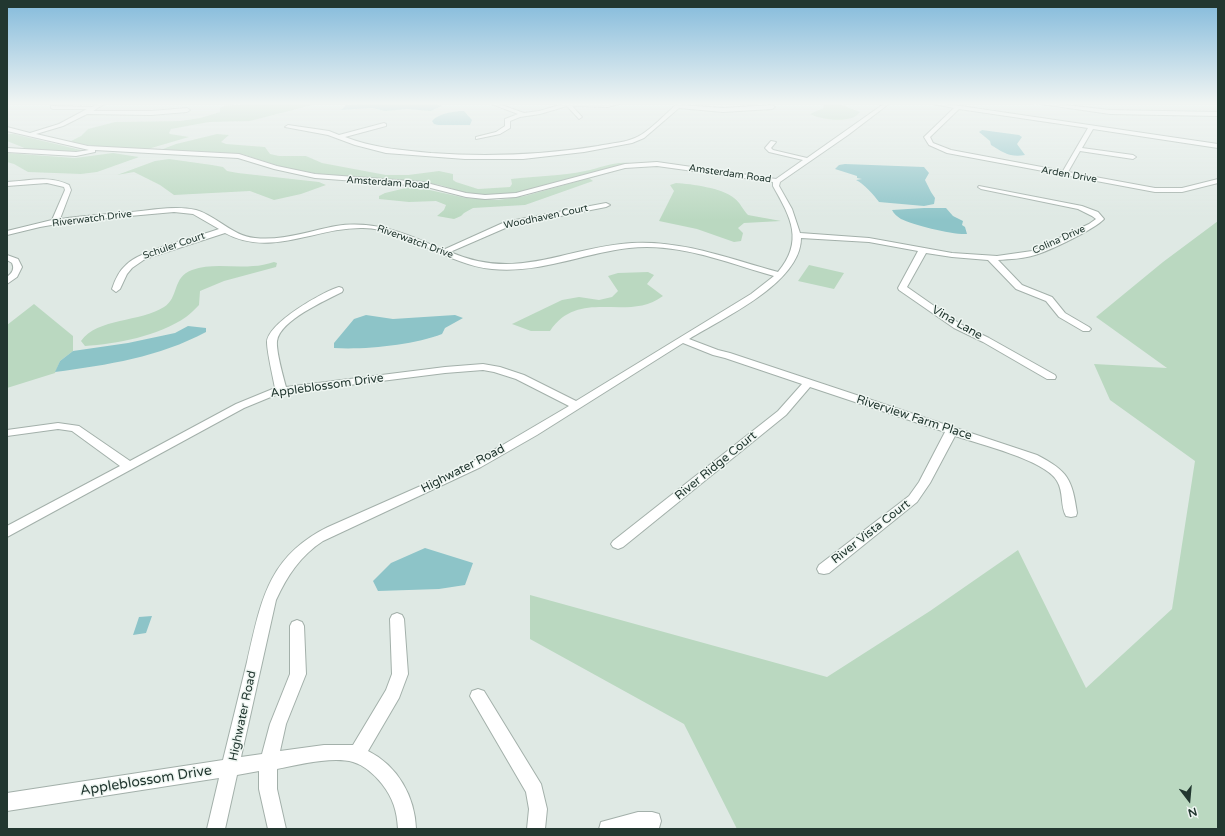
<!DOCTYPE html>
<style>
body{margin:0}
#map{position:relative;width:1225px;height:836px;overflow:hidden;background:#dfe9e4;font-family:"Varela Round",sans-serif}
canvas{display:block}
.frame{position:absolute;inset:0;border:8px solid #223730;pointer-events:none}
.north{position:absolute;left:1169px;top:780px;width:40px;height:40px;-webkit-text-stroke:3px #eff6f2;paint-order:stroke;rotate:164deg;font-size:11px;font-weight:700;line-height:16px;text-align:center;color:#223730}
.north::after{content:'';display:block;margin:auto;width:14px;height:18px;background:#223730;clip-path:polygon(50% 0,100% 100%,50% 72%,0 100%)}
</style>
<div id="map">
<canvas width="1225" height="836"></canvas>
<div class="frame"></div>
<div class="north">N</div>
</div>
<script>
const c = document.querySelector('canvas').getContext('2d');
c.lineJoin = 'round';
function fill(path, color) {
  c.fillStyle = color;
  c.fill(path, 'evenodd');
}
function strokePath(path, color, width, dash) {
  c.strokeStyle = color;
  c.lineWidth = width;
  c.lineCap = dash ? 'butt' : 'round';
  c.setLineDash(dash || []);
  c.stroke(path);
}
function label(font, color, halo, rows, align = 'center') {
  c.font = font + ' "Varela Round",sans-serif';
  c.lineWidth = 3;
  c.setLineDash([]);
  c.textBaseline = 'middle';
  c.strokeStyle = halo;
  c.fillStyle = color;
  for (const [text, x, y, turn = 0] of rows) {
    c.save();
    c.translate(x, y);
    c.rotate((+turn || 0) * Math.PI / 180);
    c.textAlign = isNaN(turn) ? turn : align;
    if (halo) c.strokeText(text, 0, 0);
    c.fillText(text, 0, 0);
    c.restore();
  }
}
const green = new Path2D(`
 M250,103h70l-70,18 -41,1 -38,7 -2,4 1,1 19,3 -41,12 -8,1 -38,-3 -28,-4 -3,-2 10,-5 7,-7 27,-7 65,-1 20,-3 20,-6v-4l4,-2z
 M825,103h18l-1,2 18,7c-7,12 -39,8 -50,2l13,-6z
 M7,134h7l71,17 -6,2 -52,-4 -20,-8z
 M217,134l12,1 -8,7 5,2 39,3 5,7 9,2h27l16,7 64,12h22l31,-4 14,3v6l3,2 22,7 32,-2 2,-3 -1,-5c25,-3 50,-3 74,-8 15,-3 29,-10 45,-8l-117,31 -32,1 -15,-2 -26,-8 -20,-3 -96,-7 -39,-7 -43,-14 -78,-3 -1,-2 13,-5z
 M7,153l68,5 38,-5 26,4 -42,15 -16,2 -53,-2 -14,-8 -7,-2z
 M169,159l43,6 11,2 4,4 11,2 81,9 7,3 -25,9 -27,6 -24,-9 -76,4 -14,-10 -26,-13 -17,3 38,-14z
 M589,178l4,3 -68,24 -52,3 -9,5 -3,3 -7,3 -17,-3 7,-6 2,-5 -10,-4 -27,1 -30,-3v-3l6,-3 25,-6 15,2 41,9 32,2 27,-4z
 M676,183c16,1 46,5 58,15 6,4 9,12 14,17l33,6 -37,2 -6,5 5,5 -2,8 -7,1 -37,-13 -38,-8 15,-30 -4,-6z
 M1218,221v608h-481l-53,-105 -154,-85v-44l297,82 103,-66 88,-61 68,138 86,-79 23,-148 -85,-61 -16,-36 73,4 -71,-51 67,-55z
 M274,262l3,1 -1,4 -52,14 -24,10 -1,14c-4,4 -9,9 -13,12 -27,19 -70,27 -101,29l-4,-5c16,-23 60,-19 83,-34 15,-9 8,-30 28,-37 19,-7 41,-2 61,-4 7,0 14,-2 21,-4z
 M809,265l35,8 -10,16 -36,-8z
 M648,272l6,3 -7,9 16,12c-36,27 -83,-9 -113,35h-19l-19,-7 50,-24 17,-3 20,3 13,-3 6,-6 -10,-15 10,-3z
 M34,304l39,32v15l-13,10 -5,12 -48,15v-63z`);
const water = new Path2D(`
 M375,103h58l9,3 -11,5 -24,-2 -22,2 -13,-3 -31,2 5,-5z
 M460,111h4l8,9 -2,5h-32l-4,-1 -2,-3c6,-7 18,-9 28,-10z
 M982,130l37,5 3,2 -5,7 8,11c-14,3 -23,-3 -34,-10l-1,-4 -11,-9z
 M845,164l79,3 5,6 -4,7 6,12 4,6 -1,6 -10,2 -45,-4c-5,-7 -16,-19 -23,-22l6,-1 -5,-1v-2l-22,-7 4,-4z
 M924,208h22l7,8 10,5 -1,4 3,2 2,7c-14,1 -54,-9 -66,-15 -4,-3 -7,-5 -9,-9z
 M366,315l27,4 62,-4 8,3 -18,10 -3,6c-28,11 -78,16 -108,14v-5l20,-24z
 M188,326l18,2v4c-47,25 -98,33 -151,40l5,-11 13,-10 55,-8 47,-10z
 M425,548l48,15 -8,22 -26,4 -61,2 -5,-10 18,-18z
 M152,616l-6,17 -13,2 6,-18z`);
const minor = new Path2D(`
 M99,103h7l-13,8h58l36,-3 3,2 -3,2 -36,3 -64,-1 -24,12 -27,8 52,12 151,8 38,12 38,8 108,8 43,11 19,2 31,-2 109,-29 32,-2 119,17 27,-19 -34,-8 -4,-4 6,-7 5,1 -5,6 2,2 34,8 78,-55h5l-42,32 -68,47 -1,4 13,23 8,24 69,5 83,15 45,3 35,-5 57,-27 7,-5 -4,-3 -14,-7 -97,-20 -3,-2 1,-1 103,20 16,6 6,7c-9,10 -55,32 -69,36 -12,4 -25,4 -37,5l24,25 30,12 13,16 24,14 2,2 -2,2h-6l-24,-14 -13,-16 -30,-12 -28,-29 -36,-3 -26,-4 -19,34 53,37 29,14 66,37 1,2 -1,2h-8l-64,-37 -29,-14 -55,-38 -1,-2 20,-37 -49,-9 -68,-4c0,45 -78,80 -112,101l29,11 12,3 307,102c31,16 35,24 40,58l-1,3 -5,1 -5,-1c-6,-10 -2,-24 -9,-35 -12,-21 -78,-37 -102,-45l-25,47 -13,19 -88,71 -5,1 -5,-1 -2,-4 2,-4 90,-69 10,-14 26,-50 -135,-45 -24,28 -163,132 -5,2 -5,-2 -2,-3 2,-3 165,-130 24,-27 -77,-26 -12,-3 -30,-12 -146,92 -56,32 -158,74c-23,15 -36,35 -47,59l-35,157 21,-3 8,-30 20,-50v-48l2,-4 5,-2 5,2 2,4 2,48 -20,50 -6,27 44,-6h29l33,-55 6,-16 -2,-55 2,-4 5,-2 5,2 2,4 4,55 -9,24 -31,53c30,15 47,46 48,78h-18c-1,-18 -5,-31 -16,-45 -7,-9 -18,-19 -29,-22 -21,-6 -55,3 -76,7v20l9,40h-18l-9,-40v-18l-22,4 -12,54h-18l12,-51 -212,33v-18l216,-33c8,-33 16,-65 24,-98 14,-60 20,-105 81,-135l131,-58 42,-23 68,-40 -53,-27 -22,-7 -11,-2 -38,3 -167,21 -34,14 -237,129v-11l113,-60 -48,-35 -14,-2 -51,7v-6l51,-7 21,3 51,35 106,-57 39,-16c-2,-11 -8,-36 -8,-46 1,-19 55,-50 72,-55l3,1 1,2 -1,2c-17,9 -62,28 -65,49 -1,10 6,35 9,46l159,-20 38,-3 17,3 24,8 52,26 175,-107 23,-18c-46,-13 -96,-34 -145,-28 -45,5 -90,26 -137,21 -45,-4 -83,-40 -129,-41 -47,-1 -93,30 -138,5l-80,26 -13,9 -5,6 -7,15 -4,3 -4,-3c3,-9 7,-18 14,-24 14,-15 71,-28 93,-36l-26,-15 -19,-2 -100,9 -34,6 -33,8v-4l45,-11 13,-30 -1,-3 -17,-4 -40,3v-4c21,-1 43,-7 62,3l2,5 -11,29c27,-4 54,-5 81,-8 18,-2 37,-5 55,-1 21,6 36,26 59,28 28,3 54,-7 81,-12 39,-6 72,8 107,24l62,-28 101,-19 4,2 -4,2 -96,19 -60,26c68,30 115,-5 182,-9 50,-3 99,16 146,29 26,-31 13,-54 -5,-86v-4l-116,-16 -32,2 -109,29 -31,2 -19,-2 -43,-11 -108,-8 -41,-9 -36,-11 -143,-8v2l-19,4 -69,-4v-4l69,4 13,-2 -82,-19v-4l23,6 29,-9 28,-15h-34l-2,-1v-2l41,1z
 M489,103h7l28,10 15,-2 28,-8h55l-14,4 -36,-1 10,11 -3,2 -12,-13 -27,8 -20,3 -10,4v7l-10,6 -24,5v-2l20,-5 9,-6v-7l13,-5z
 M678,103h5l-1,2 41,3 49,-3 3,2 -3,2 -49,3 -44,-4 -35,30 -12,5 -48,9 -61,7h-58l-79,-6 -31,-8 -27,-10 -43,-8 3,-2 41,6 10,4 45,-12 2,1v2l-41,11c28,11 56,13 86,16 56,4 111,2 167,-7 13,-3 29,-3 41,-10 13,-7 27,-23 39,-33z
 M928,103h12l278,41v4l-125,-19 -11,19 51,7 3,2 -3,2 -53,-8 -12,21 87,16h27l36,-9v4l-36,9h-27l-208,-39 -18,-8 -5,-8 30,-29zM959,109l129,19 -25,43 -112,-21 -18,-7 -3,-6z
 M1034,103h14l62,7 108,2v4l-108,-2z
 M7,255l11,4 4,8 -5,10 -10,7v-7c5,-4 8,-8 5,-14l-5,-3z
 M478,689l6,2 57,93 6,25 -2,20h-18l2,-20 -3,-17 -56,-96 2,-5z
 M638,812h14l7,2 2,7 -2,7 -4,1h-56l2,-7z`);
const farStreetnames = [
 ["Amsterdam Road",730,174,8],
 ["Arden Drive",1069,175,10],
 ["Amsterdam Road",388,183,4],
 ["Woodhaven Court",546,217,-12],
 ["Riverwatch Drive",92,219,-7],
 ["Colina Drive",1059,240,-24],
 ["Riverwatch Drive",415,242,20],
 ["Schuler Court",174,246,-19]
];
const streetNames = [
 ["Vina Lane",957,323,30],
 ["Appleblossom Drive",327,386,-8],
 ["Riverview Farm Place",914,418,18],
 ["River Ridge Court",716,466,-39],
 ["Highwater Road",463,469,-27],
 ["River Vista Court",871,532,-38],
 ["Highwater Road",243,716,-78]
];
const nearStreetnames = [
 ["Appleblossom Drive",146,781,-9]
];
fill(green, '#bad8c0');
fill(water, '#8dc4c8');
strokePath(minor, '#a3b0aa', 2);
fill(minor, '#fff');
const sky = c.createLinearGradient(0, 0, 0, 220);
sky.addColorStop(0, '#83badb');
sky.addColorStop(0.47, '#f1f5f3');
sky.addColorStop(1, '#f1f5f300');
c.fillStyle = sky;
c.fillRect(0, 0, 1225, 220);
label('10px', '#223730', '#eff6f2', farStreetnames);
label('12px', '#223730', '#eff6f2', streetNames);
label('14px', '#223730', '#eff6f2', nearStreetnames);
</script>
